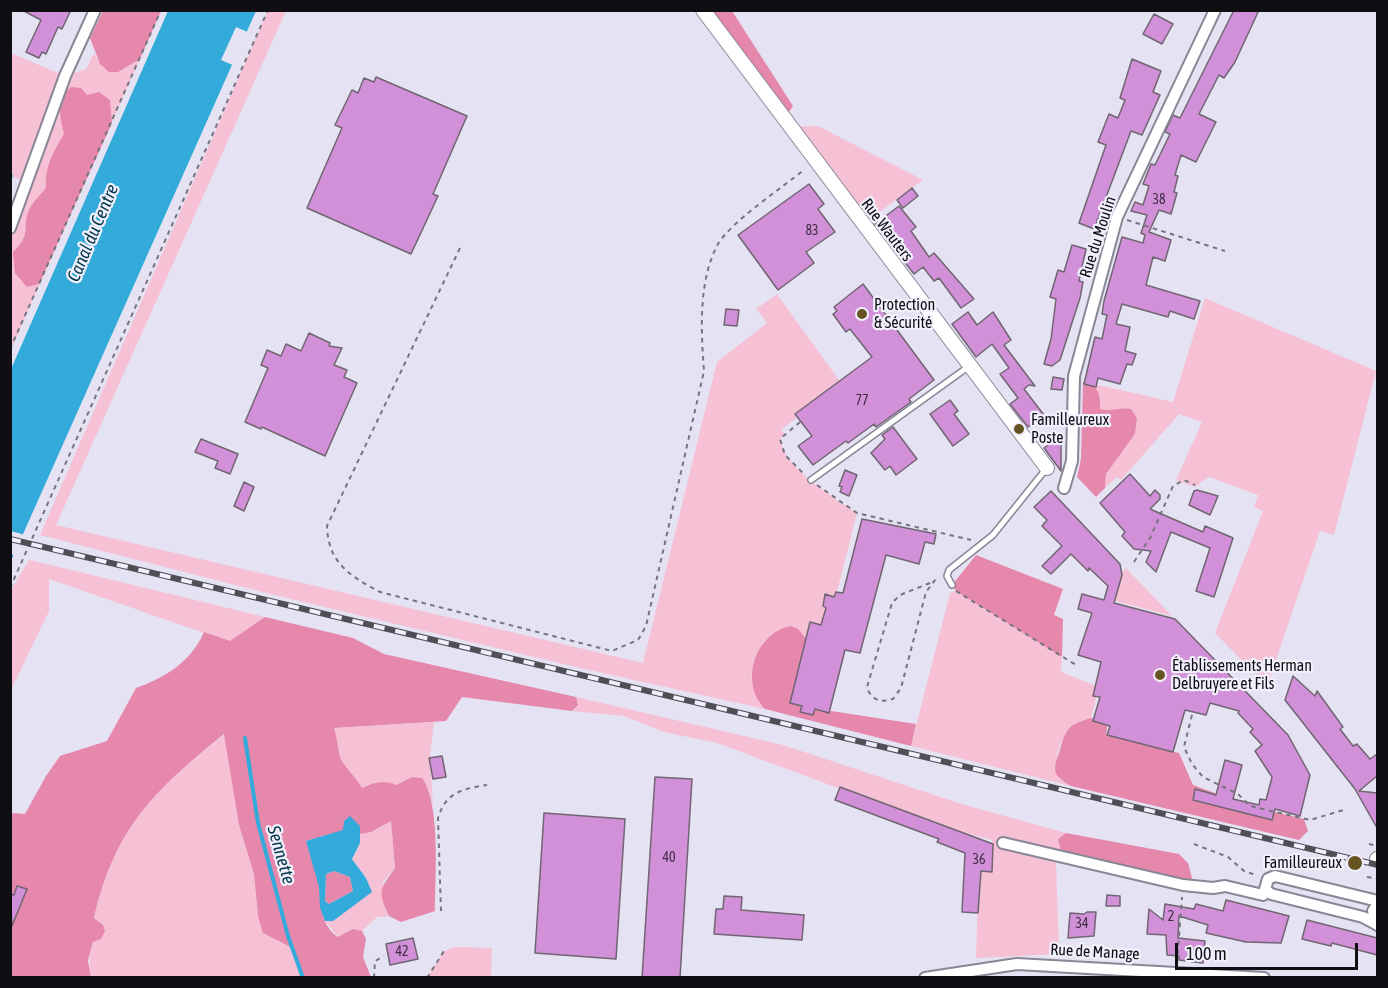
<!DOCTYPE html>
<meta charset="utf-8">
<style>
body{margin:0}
#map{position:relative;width:1388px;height:988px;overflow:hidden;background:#e4e2f3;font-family:"Asap Condensed",sans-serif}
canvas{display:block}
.frame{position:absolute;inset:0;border:12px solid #0f0e13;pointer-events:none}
.scale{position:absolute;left:1175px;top:943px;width:183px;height:27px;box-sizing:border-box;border:3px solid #0f0e13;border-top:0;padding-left:8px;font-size:18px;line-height:21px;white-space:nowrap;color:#0f0e13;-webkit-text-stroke:4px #f2f0fd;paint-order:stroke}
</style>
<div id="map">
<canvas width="1388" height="988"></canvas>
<div class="frame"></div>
<div class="scale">100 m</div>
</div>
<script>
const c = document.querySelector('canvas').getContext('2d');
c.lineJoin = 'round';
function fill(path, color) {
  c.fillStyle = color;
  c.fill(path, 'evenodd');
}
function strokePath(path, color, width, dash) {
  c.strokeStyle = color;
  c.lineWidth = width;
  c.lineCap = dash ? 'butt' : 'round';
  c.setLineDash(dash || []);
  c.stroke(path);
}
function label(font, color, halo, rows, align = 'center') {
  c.font = font + ' "Asap Condensed",sans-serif';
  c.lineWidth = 4.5;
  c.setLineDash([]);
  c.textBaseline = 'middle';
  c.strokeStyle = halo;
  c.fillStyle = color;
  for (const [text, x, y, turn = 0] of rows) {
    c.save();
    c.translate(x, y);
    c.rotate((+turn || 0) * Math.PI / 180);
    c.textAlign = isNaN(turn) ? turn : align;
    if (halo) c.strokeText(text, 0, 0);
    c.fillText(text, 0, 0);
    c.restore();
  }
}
const green = new Path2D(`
 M268,10l18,1 -230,514 587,138 74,-301 50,-39 -11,-14 21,-15 64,89 -60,47 4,4 -5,5c5,30 53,58 77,74l-29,114 -77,47 8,29 6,6 -185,-41 -310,-74 -230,-59z
 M11,53l54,23 21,-7 8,-16c15,27 25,20 46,6l-129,290 -1,-121 17,-45 -16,-7z
 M818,126l105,54 -61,45 -73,-98z
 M1205,298l171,73 -42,164 -14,-4 -53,155 -52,-53 48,-122 -9,-4 4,-12 -49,-18 -14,10 -19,-7 26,-58 -23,-8 -58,66 -4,-3 -12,11 1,-14 29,-40 2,-16 -6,-9c-11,-2 -21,5 -32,0l-9,-26 83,19z
 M29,560l26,6 210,51 -35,25 -181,-63v32l-38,79v-100z
 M1126,568l46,48 -57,-15 4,-18 -3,-5z
 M956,591l106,66 -1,15 38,15 -8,31c-30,13 -38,30 -32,61l12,7 -160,-40 39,-153z
 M576,697l207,48 175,58 108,30 -8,6 4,16 -6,5 3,94 -83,4 3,-96h12l1,-22 -49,-13 -226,-84 -53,-11 -40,-16 -52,-5 6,-6z
 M434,722l-4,33 3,52 -4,-17 -17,-13 -16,8 -34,4c-5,-11 -20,-25 -22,-32 -2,-10 -3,-19 -6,-29z
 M225,734l14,91 15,49 4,42 19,25 15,7 11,29h-212c-4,-21 1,-34 12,-52l-9,-7c21,-92 60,-127 131,-184z
 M391,821l4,47 -12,14 2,24 4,10 -12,1 -15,14 -9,-1 -15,7 -13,-16 8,-1 33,-42 -14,-19 8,-16v-9l11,-2z
 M455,947l37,1 -1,29h-64l17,-26z`);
const forest = new Path2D(`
 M103,11h58l-21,48 -22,13h-9l-9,-8 -10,-26z
 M703,11h29l61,95 -9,13z
 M71,87l10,1 6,7 12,-3 11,8 2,23 -73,161 -12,3 -12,-14 -2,-21c21,-20 7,-25 17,-44 4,-7 11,-14 16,-20 -2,-20 8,-38 18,-54 -4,-18 -9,-34 7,-47z
 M1083,382c15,3 18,12 17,27 11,3 19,-2 31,0l6,9 -2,16 -29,40 -1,14 -9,9 -19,-20 4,-18z
 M976,555l87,34 -9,26 9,4 -1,38 -106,-66 -4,-6z
 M265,617l88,21 31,16 192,43 2,8 -6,6 -110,-14 -16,24 -112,7c3,10 4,19 6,29 2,7 17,21 22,31 11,-5 22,-9 34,-3l16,-8 10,1c19,26 13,100 13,133l-34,11 -12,-6c-12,-27 -9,-26 6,-48l-4,-47 -20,11 -11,2v-8l-54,15c5,15 11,31 13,46 3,19 1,38 19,50l15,-8 9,2 4,8 -3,18 8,20h-68l-11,-29 -29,-15 -5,-17 -4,-42 -15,-49 -15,-91c-70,57 -109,93 -130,184l9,7 2,6 -4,8 -8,3 -5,19 3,16 -80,1v-165l14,1 21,-38 14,-20 47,-15 29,-53c29,-10 56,-27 68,-56l26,9z
 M791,626l7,3 9,11 -15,62 39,9 85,13 -5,22 -146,-37c-26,-27 -10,-76 26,-83z
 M1091,718l17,4 -2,13 73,18 14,32 57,21 54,13 4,12 -9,9 -228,-54c-24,-13 -15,-20 -10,-40 2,-8 5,-16 12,-21 5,-3 12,-5 18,-7z
 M1066,833l113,21 9,9 4,15 -9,7 -121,-30 -4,-16z
 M334,871l16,6 3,14 -24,13 -4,-3 1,-27z`);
const water = new Path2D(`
 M168,11h88l-245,550v-192z
 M350,816l10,10v17l-8,16 14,19 6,14 -39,29h-8l-5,-13 -1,-21 -13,-46 37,-11 1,-9zM334,871l16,6 3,14 -24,13 -4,-3 1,-27z`);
const pier = new Path2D(`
 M236,27l14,6 -15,33 -14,-6z
 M11,531l14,4 -9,21 -5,-2z`);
const stream = new Path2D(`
 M10,176h1
 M245,738l13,85 30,113 15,42`);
const building = new Path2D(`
 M22,10h49l-9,19 -4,-2 -12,27 -4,-2 -3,6 -13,-6 15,-32z
 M1234,10h25l-24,52 -11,16 -5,-3 -20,39 17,8 -20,40 -15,-7 -6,20 3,1 -4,16 3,1 -6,21 -12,-4 -10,22 22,8 -6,21 -12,-4 -7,28 54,16 -6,18 -24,-8 -2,6 -46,-13 -6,20 14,3 -5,24 11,3 -4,11 -5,-1 -7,20 -22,-6 -2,9 -12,-3 11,-47 7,2 5,-24 -5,-1 2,-13 18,-64 21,6 2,-8 -4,-2 6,-18 -16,-4 4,-9 8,3 6,-19 -6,-2 8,-20 4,1 15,-31 -5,-2 8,-17 7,3z
 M1154,14l19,10 -11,20 -19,-10z
 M1132,59l29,12 -8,21 7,3 -18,40 -11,-4 -37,98 -15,-6 27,-78 -8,-3 11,-28 9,4 7,-18 -5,-2z
 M376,77l91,39 -34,78 5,2 -27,58 -104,-46 35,-80 -7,-3 17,-35 6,3 6,-15 10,4z
 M809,184l15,20 -6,5 17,23 -29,20 8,11 -36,27 -40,-55z
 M912,188l6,8 -15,12 -6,-8z
 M899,206l17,21 -5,4 18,26 5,-4 40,46 -13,9 -22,-30 -5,3 -11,-14 -9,7 -39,-50z
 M1072,245l14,4 -7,32 4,1 -3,16 -20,62 -8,6 -8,-2 7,-25 5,-40 -6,-2 8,-27 6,2z
 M863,284l71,96 -25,19 2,3 -35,25 -2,-3 -26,19 -2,-2 -33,24 -15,-19 14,-10 -17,-22 77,-57 -22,-28 -4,3 -13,-18 4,-3 -3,-4z
 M726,309l13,1 -2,16 -13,-1z
 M968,312l9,13 16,-13 18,28 -7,5 31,41 -6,-1 -5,4 20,26 -16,12 -18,-23 8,-6 -18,-24 9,-6 -17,-24 -16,13 -24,-33z
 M309,333l21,10 -1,3 13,2 -8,17 13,5 -3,7 13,6 -32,73 -63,-29 -1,2 -16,-7 23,-54 -7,-3 6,-15 14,6 5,-12 15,7z
 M1053,377l11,2 -2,11 -11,-1z
 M950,400l8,11 -4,3 15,20 -16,12 -23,-32z
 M893,427l24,32 -21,16 -6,-9 -5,4 -14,-17 14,-14 -3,-4z
 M201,439l37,15 -8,20 -15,-6 3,-7 -23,-9z
 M1057,439l4,6v26l-17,-23z
 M845,470l12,5 -8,21 -9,-4 2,-5 -3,-1z
 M1130,474l20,22 5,-6 5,5v4l-10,10 53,23 2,-6 28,12 -19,59 -18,-6 14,-43 -39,-16 -15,40 -10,-10 5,-11 -17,-2 -12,-13 3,-4 -25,-29z
 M244,482l10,5 -10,24 -10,-5z
 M1197,490l21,6 -8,19 -21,-10 5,-14z
 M1051,491l69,73 2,11 -8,28 61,16 113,116 22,40 -10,41 -25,-7 -3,11 -79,-20 2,-11 21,6 9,-35 17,5 -9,34 26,6 1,-6 6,1 6,-23 -17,-26 7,-6 -12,-13 3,-3 -15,-16 1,-2 -29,-8 -4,12 -21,-5 -12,42 -66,-17 3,-9 -17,-5 7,-24 -7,-1 8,-34 -23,-7 14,-42 -14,-4 4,-15 22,6 4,-14 -19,-18 -1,3 -17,-17 -20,20 -9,-8 20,-20 -20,-20 5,-6 -13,-13z
 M862,519l74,15 -2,10 -9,-2 -6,22 -33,-9 -26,98 -15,-3 -16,63 -14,-4 -2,6 -13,-3 2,-6 -12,-3 20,-81 11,3 5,-17 -3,-2 2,-12 9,3 2,-5 7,1z
 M1293,676l22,20 2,-5 26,36 -3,2 13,17 4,-2 13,15 7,-5v22l-18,15 18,2v35l-22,-39 -70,-89z
 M442,756l4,21 -13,2 -4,-21z
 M655,777l37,2 -12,199h-38z
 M840,787l153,57 -1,28 -11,-1 -3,42 -16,-1 3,-59 -28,-11 2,-3 -104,-39z
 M544,813l81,6 -9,140 -81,-6z
 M17,886l10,3 -15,37 -2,-32 4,1z
 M1107,895l13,1v10h-14z
 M724,896l18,1 -1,13 63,5 -2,25 -88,-6 2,-25h7z
 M1226,900l63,16 -8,27 -35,-1 -40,-9 2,-8 -29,-9 -1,22 27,3 -2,22 -24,-3v-4l-12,-1 -1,-20 -19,-1 2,-25 14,11 2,-16 29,5 2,-5 27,7z
 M1087,912h9l-2,24 -26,2 2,-25 14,1z
 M1307,920l70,18v17l-45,-12 -1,3 -29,-7z
 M413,938l5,21 -28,6 -4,-21z`);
const path = new Path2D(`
 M1127,220l98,31
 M460,248l-133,278c1,37 23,50 53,66l232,59 26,-11 8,-14 58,-255c-3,-40 -6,-90 14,-127 15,-24 64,-56 87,-75
 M10,349l151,-339
 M800,422l-20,17 5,16 19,19
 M817,485l40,28 114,27
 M1134,562l16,-24 23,-52 11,-6 11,5
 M930,583l-30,12 -8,8 -25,84c4,13 13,16 26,12l8,-11 25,-96 12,-16
 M10,588l258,-578
 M956,591l120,74
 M1192,715l-8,32 8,17 11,13 35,17 12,12 60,14 37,-11
 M1194,844l34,13 16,14 12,4
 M1369,844l9,2
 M1367,877l11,2
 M441,911l-3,-93c8,-26 24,-29 49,-33
 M1177,963l5,-66
 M10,977l2,1
 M374,978l1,-17 9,-5
 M427,978l17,-27`);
const service = new Path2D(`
 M811,480l157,-113
 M952,585l-5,-9 2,-6 44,-35 53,-66`);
const minor = new Path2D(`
 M10,228l55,-152 30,-66
 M1064,488l8,-27 2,-85 43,-159 98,-207
 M1003,843l180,42 30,3 12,-2 38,9
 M1378,901l-103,-25 -7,3 -3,10 6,5 92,23 15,8
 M1377,925l-4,-14 5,-7
 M925,978l92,-14 247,14`);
const tertiary = new Path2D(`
 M703,10l344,458
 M1377,859l1,1`);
const rail = new Path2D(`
 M10,539l1368,326`);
const markers = [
 [862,314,6,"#655421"],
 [1019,429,6,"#655421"],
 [1160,675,6,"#655421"],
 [1355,863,8,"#655421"]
];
const numberNames = [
 ["38",1159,200],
 ["83",812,231],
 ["77",862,401],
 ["40",669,858],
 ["36",979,860],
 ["2",1171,917],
 ["34",1082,924],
 ["42",402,952]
];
const streetNames = [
 ["Rue Wauters",887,230,53],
 ["Rue du Moulin",1098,237,-72],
 ["Rue de Manage",1095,952,3]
];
const poiNames = [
 ["Protection",874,305],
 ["& Sécurité",874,323],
 ["Familleureux",1031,420],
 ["Poste",1031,438],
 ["Établissements Herman",1172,666],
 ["Delbruyere et Fils",1172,684],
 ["Familleureux",1342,863,"right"]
];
const waterNames = [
 ["Canal du Centre",93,233,-67],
 ["Sennette",281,855,74]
];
fill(green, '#f7c1d5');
fill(forest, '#e687ac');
fill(water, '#32abdb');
fill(pier, '#e4e2f3');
strokePath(stream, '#32abdb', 4);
fill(building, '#d290d8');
strokePath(building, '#706571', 1.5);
strokePath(service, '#898696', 8);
strokePath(minor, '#898696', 14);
strokePath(tertiary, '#898696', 16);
strokePath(path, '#76747f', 2, [4.5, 4.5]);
strokePath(service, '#fff', 5);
strokePath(minor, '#fff', 10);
strokePath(tertiary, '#fff', 14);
strokePath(rail, '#504f57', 6);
strokePath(rail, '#f2f0fd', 4, [11]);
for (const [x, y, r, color] of markers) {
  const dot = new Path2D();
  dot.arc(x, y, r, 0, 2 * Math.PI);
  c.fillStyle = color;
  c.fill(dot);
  strokePath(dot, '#f2f0fd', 2);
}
label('14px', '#402e44', null, numberNames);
label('16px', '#0f0e13', '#f2f0fd', streetNames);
label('16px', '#0f0e13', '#f2f0fd', poiNames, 'left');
label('italic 18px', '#01374b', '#f2f0fd', waterNames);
</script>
